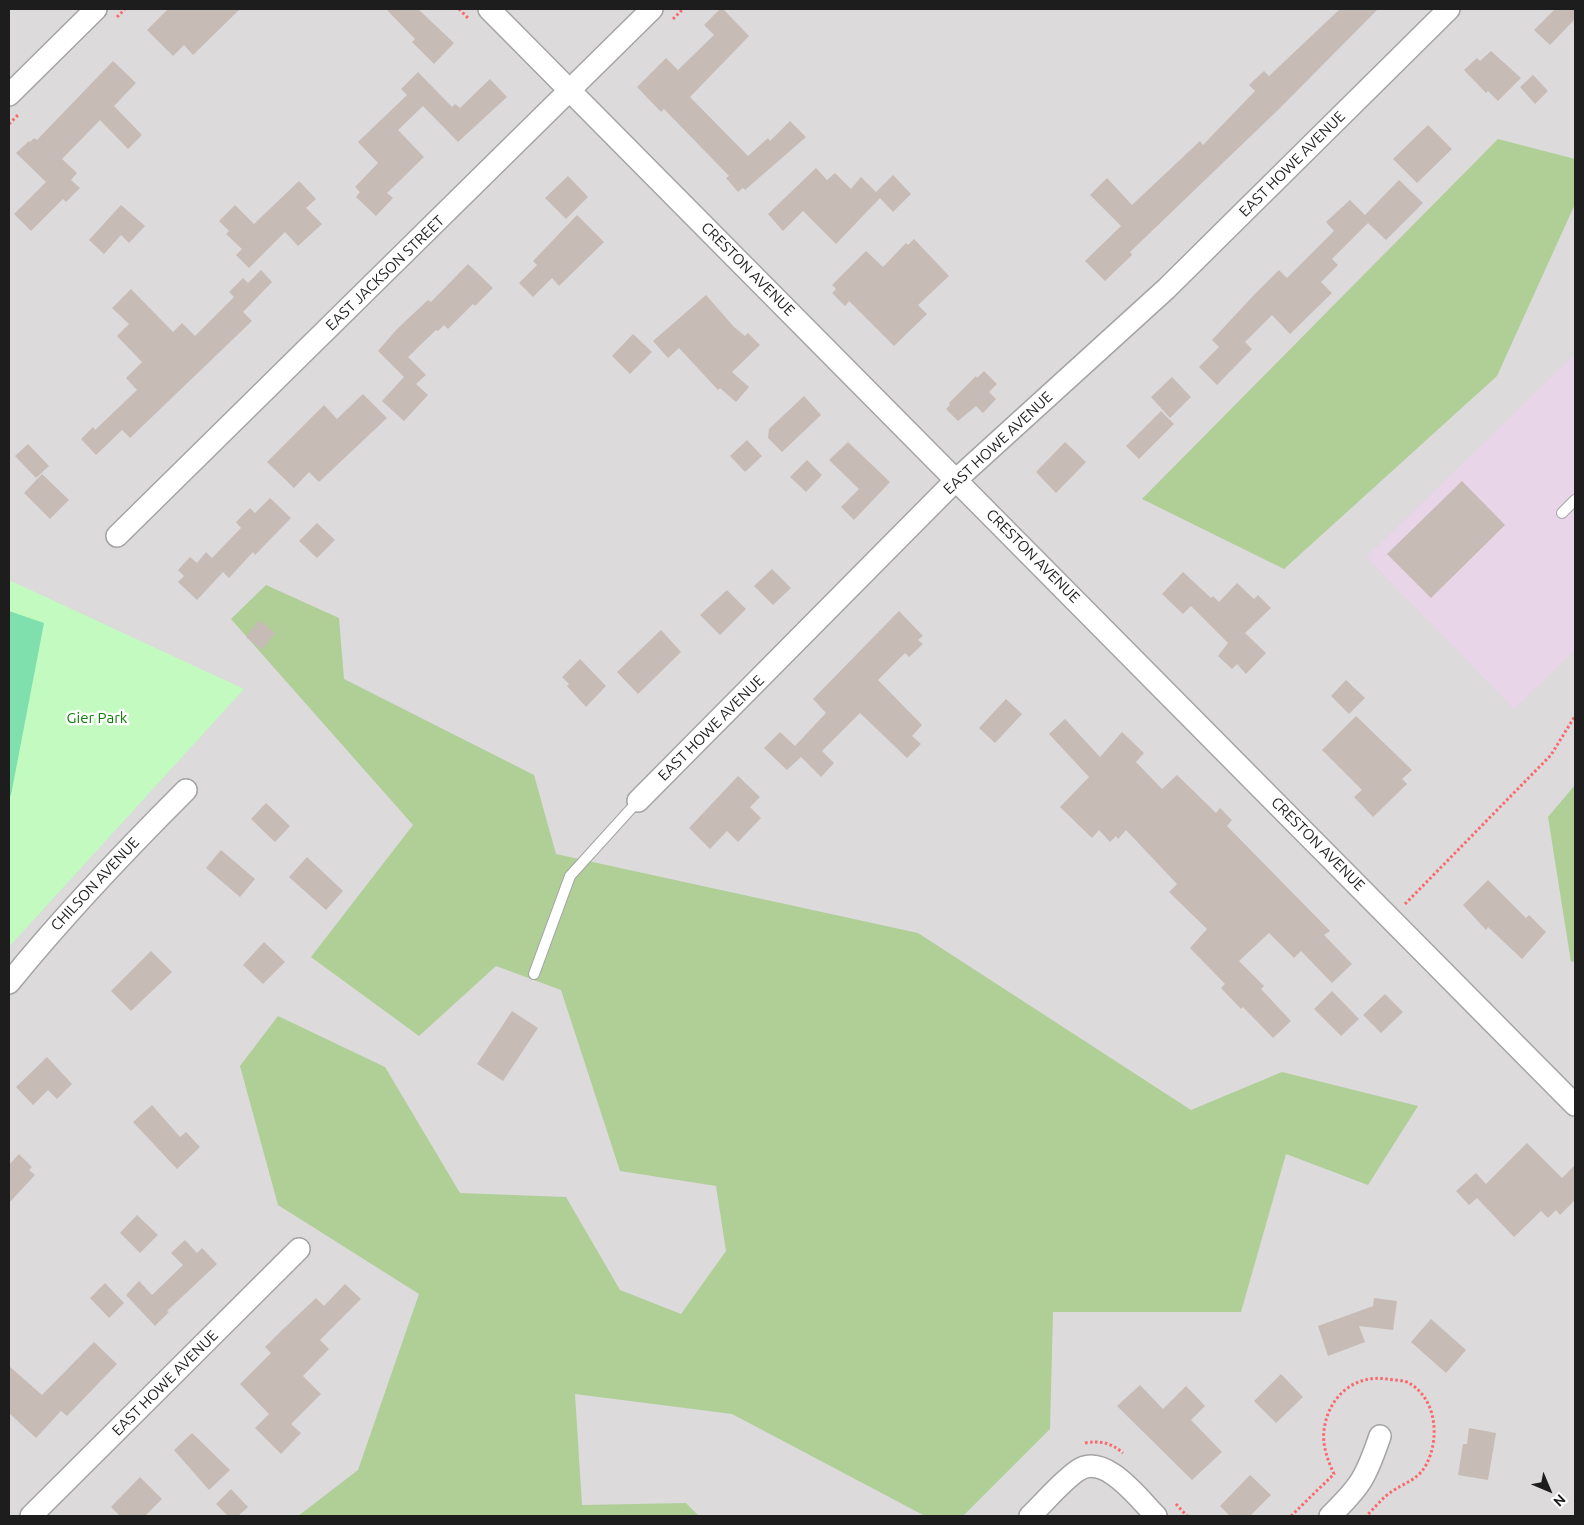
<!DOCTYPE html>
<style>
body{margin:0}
#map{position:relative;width:1584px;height:1525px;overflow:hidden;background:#efe9e3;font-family:Ubuntu,sans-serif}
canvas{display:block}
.frame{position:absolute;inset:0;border:10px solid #1d1d1d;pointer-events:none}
.north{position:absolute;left:1524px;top:1465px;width:50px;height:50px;-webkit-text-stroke:4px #fff;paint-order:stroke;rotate:135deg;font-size:14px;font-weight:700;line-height:20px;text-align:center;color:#1d1d1d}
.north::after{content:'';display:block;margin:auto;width:18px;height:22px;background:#1d1d1d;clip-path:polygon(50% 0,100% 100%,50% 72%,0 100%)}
</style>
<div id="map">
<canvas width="1584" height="1525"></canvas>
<div class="frame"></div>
<div class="north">N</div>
</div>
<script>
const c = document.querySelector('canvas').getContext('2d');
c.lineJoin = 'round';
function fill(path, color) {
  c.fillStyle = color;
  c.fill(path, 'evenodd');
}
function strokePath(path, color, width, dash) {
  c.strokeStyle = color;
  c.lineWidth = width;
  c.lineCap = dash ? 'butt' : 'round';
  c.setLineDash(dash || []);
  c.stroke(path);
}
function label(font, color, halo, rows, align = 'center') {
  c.font = font + ' Ubuntu,sans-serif';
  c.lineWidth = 5;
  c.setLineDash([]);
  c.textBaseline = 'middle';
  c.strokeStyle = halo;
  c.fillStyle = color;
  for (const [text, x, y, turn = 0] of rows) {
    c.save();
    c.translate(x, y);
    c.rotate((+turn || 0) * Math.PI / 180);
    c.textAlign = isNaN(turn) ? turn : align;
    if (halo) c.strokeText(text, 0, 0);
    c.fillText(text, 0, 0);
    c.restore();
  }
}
const residential = new Path2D(`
 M9,9h1566v1507h-1566z`);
const industrial = new Path2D(`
 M1575,354v296l-61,59 -148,-152z`);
const forest = new Path2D(`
 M1498,139l77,20v45l-78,172 -213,193 -142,-70z
 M266,585l73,33 5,61 190,96 22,79 362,79 273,177 91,-38 136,34 -50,79 -82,-31 -45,158h-188l-3,117 -87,87h-38l-193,-102 -157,-20 7,111 104,-2 13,13h-401l60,-46 61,-176 -141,-89 -38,-139 38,-50 107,51 75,126 106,4 54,93 61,24 45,-63 -10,-65 -96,-15 -59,-181 -65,-24 -77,70 -108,-79 102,-132 -182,-206z
 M1575,785v176l-4,1 -23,-145z`);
const park = new Path2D(`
 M9,580l235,109 -235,258z`);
const pitch = new Path2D(`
 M9,611l35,12 -33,172 -2,2z`);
const building = new Path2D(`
 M168,9h72l-47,46 -9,-10 -11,11 -26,-26z
 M386,9h32l36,34 -20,21 -22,-22 3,-3z
 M720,9h3l26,27 -59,61 58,59 20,-18 2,3 20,-20 16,16 -61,53 -2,-2 -5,4 -12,-14 3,-2 -65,-67 -3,3 -24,-25 29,-29 12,12 36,-35 -10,-10z
 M1340,9h38l-98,99 -150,144 2,3 -27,26 -20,-20 36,-35 -31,-31 17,-17 25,27 68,-64 3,4 52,-54 -6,-6 15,-14 5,5z
 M1555,9h20v10l-25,26 -16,-15z
 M1491,51l30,27 -23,23 -10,-10 -2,2 -22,-23 13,-12 3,3z
 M113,61l23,22 -22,23 28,29 -14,14 -28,-29 -38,39 15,14 -6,7 9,8 -14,14 -3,-3 -32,32 -17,-17 32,-32 -30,-29 13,-12 1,1 4,-4 3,2z
 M418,72l34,35 3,-3 5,4 30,-29 17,18 -49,45 -35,-36 -25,24 26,27 -37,36 6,5 -17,18 -20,-19 4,-5 -5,-5 23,-24 -20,-21 49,-47 -6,-6z
 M1533,75l15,16 -13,13 -15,-17z
 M1428,125l24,24 -35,34 -24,-24z
 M816,168l11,12 8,-7 16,16 10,-12 15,15 17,-17 18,19 -18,18 -13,-14 -44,46 -33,-33 -20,20 -15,-17z
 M568,176l20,21 -22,22 -21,-21z
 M1399,180l24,23 -37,37 -18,-17 -36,36 6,6 -17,17 11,11 -42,41 -18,-19 -27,27 7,7 -35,36 -18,-18 20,-20 -7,-7 41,-44 26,-26 8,8 47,-47 -8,-9 24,-22 15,15z
 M299,181l17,18 -10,9 16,16 -24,22 -13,-14 -36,36 -13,-13 6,-6 -16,-15 3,-3 -10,-10 16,-16 19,19z
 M121,205l24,21 -16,17 -8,-8 -17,19 -15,-14z
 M577,215l27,27 -45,44 -7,-8 -19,19 -14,-14 18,-18 -4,-4z
 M914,239l35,37 -31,29 9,9 -33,32 -45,-45 -4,5 -13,-13 4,-4 -4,-4 34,-34 17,16 23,-24 2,2z
 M468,264l25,24 -18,18 -2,-2 -25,25 -4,-4 -6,6 -2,-1 -28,27 18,18 -10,9 12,11 -24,26 -22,-20 22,-24 -26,-26 19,-22 31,-29 3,2z
 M261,270l11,12 -29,30 9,9 -122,117 -8,-8 -26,25 -15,-16 12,-12 2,3 42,-40 -11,-12 16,-16 -25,-26 12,-12 -17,-16 19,-19 42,43 9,-9 13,13 39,-39 -5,-5 14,-14 5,5z
 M706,295l28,32 11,9 3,-3 12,12 -28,27 17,15 -13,15 -16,-14 -2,2 -39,-42 -11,10 -15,-17z
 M633,334l19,18 -22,22 -18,-18z
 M984,371l13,13 -8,8 7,7 -13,14 -7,-7 -18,15 -12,-12 4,-4 -1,-2 27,-27 1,2z
 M1172,377l19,20 -21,21 -19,-21z
 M363,394l24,24 -68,64 -10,-10 -15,16 -27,-26 57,-57 13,14z
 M804,396l17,19 -39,37 -14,-14 1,-9z
 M1161,411l13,13 -35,35 -13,-13z
 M747,440l15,16 -17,16 -15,-16z
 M848,442l42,40 -36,38 -13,-13 18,-18 -30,-29z
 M1065,442l21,20 -30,31 -20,-21z
 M28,444l21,22 -13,12 -21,-22z
 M807,460l15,15 -16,17 -16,-15z
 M42,474l27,26 -19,19 -26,-26z
 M1462,481l43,44 -74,73 -44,-44z
 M270,498l21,20 -36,37 -2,-3 -24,26 -6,-6 -26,28 -19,-18 6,-6 -6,-6 12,-13 7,6 9,-11 6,6 29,-30 -5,-6 14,-14 5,5z
 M317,523l18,17 -18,18 -18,-17z
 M772,569l19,19 -18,17 -19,-19z
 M1183,572l28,26 2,-2 6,6 18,-19 17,16 4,-4 13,13 -26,25 21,20 -20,21 -9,-10 -5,5 -14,-13 10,-13 -37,-37 -8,8 -21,-20z
 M727,590l19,19 -26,26 -20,-20z
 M899,611l24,25 -5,4 5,4 -14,13 -4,-4 -27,27 44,45 -10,11 9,8 -14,14 -47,-45 -38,38 12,12 -13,14 -20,-20 -14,13 -23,-22 16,-16 15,14 31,-33 -13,-14z
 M259,620l16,13 -13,17 -16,-13z
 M661,630l20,22 -43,42 -21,-22z
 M580,659l26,27 -20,21 -19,-21 2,-2 -7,-7z
 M1346,680l19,18 -16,16 -18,-18z
 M1006,699l16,15 -27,29 -16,-15z
 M1356,716l56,54 -10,9 5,5 -34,33 -19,-20 8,-7 -40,-40z
 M1065,719l35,38 22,-25 22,21 -8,9 26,27 15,-14 39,38 4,-5 12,12 -5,6 103,105 -6,4 28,29 -20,19 -31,-32 -7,7 -25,-25 -30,28 25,25 -3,3 30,32 -18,17 -30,-31 -2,2 -20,-21 4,-4 -35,-36 17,-19 -38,-37 8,-8 -51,-54 -8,9 -2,-3 -6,6 -11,-12 -7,8 -32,-31 29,-30 -40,-43z
 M738,776l22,21 -10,10 11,11 -23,24 -11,-11 -17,18 -21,-21z
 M266,803l24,23 -15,16 -24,-23z
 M221,850l34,29 -15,18 -34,-29z
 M307,857l36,34 -17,19 -37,-33z
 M1488,880l38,38 3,-3 17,17 -24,27 -34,-32 -2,3 -23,-25z
 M264,942l21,20 -22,22 -20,-19z
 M151,951l21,21 -41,39 -20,-20z
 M1332,991l27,28 -18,17 -27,-27z
 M1385,994l18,18 -22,21 -18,-18z
 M512,1011l26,17 -35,53 -26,-17z
 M47,1057l25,27 -15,15 -9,-9 -15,15 -17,-18z
 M152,1105l28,32 6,-5 14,15 -23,22 -44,-47z
 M1527,1143l35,35 13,-13v35l-15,15 -4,-5 -8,8 -7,-7 -27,26 -37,-39 -8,7 -13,-14 20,-18 10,11z
 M19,1154l13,13 -3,3 6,5 -26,28v-38z
 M137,1215l21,20 -18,18 -20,-20z
 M185,1240l12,13 5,-5 15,16 -50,47 2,1 -14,14 -29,-31 13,-14 13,14 31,-30 -12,-12z
 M105,1283l19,20 -15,15 -19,-20z
 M345,1284l16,15 -41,41 9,9 -26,27 18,18 -30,30 10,9 -20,21 -26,-26 14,-14 -29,-30 31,-31 -6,-6 15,-15 36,-34 8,8z
 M1374,1298l23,3 -4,29 -34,-4 6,16 -37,14 -10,-30 55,-20z
 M1431,1319l35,31 -20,23 -35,-31z
 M94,1342l23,22 -50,52 -6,-5 -25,27 -27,-25v-47l33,29z
 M1281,1374l22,23 -27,26 -22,-22z
 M1140,1385l23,24 23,-23 19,20 -14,14 31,32 -30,28 -75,-74z
 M1469,1428l27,5 -8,47 -30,-5 5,-31h4z
 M192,1433l38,37 -21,20 -35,-40z
 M1250,1475l21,20 -21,21h-20l-10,-10z
 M140,1477l22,22 -17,17h-25l-9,-9z
 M231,1489l17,18 -10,9h-10l-12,-12z`);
const path = new Path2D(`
 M459,9l10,10
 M117,17l8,-8
 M673,19l10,-10
 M9,124l9,-9
 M1405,904l146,-149 24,-39
 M1085,1443c15,-3 26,0 38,10
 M1176,1504l11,12
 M1291,1516l43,-42c-6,-13 -12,-29 -10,-44 4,-32 29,-56 63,-51 6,1 17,1 22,4 28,16 31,56 17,82 -8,15 -22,18 -35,27 -9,6 -17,17 -25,24`);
const service = new Path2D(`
 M1562,513l13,-13
 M534,974l36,-98 68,-75`);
const minor = new Path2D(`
 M489,9l1086,1096
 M9,95l87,-86
 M117,536l535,-527
 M638,801l319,-322 209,-190 283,-280
 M9,983c55,-68 115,-131 177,-193
 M31,1516l268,-267
 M1030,1516c15,-14 30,-33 47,-45 27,-20 62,28 79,45
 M1330,1516c31,-30 36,-39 50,-80`);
const streetNames = [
 ["EAST HOWE AVENUE",1292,164,-45],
 ["CRESTON AVENUE",748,269,45],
 ["EAST JACKSON STREET",385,273,-44],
 ["EAST HOWE AVENUE",998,443,-43],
 ["CRESTON AVENUE",1033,556,45],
 ["EAST HOWE AVENUE",711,728,-45],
 ["CRESTON AVENUE",1318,844,45],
 ["CHILSON AVENUE",95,884,-47],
 ["EAST HOWE AVENUE",165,1383,-45]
];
const parkNames = [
 ["Gier Park",97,718]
];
fill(residential, '#dcdadb');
fill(industrial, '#e8d5e7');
fill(forest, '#afcf97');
fill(park, '#c2fabf');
fill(pitch, '#7fe0ae');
fill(building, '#c7bbb6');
strokePath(service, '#a4a4a4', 12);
strokePath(minor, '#a4a4a4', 24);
strokePath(path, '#fc676b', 3, [2.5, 2.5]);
strokePath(service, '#fff', 10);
strokePath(minor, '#fff', 21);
label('15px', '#1d1d1d', '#fff', streetNames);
label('15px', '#0f7e09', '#fff', parkNames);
</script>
